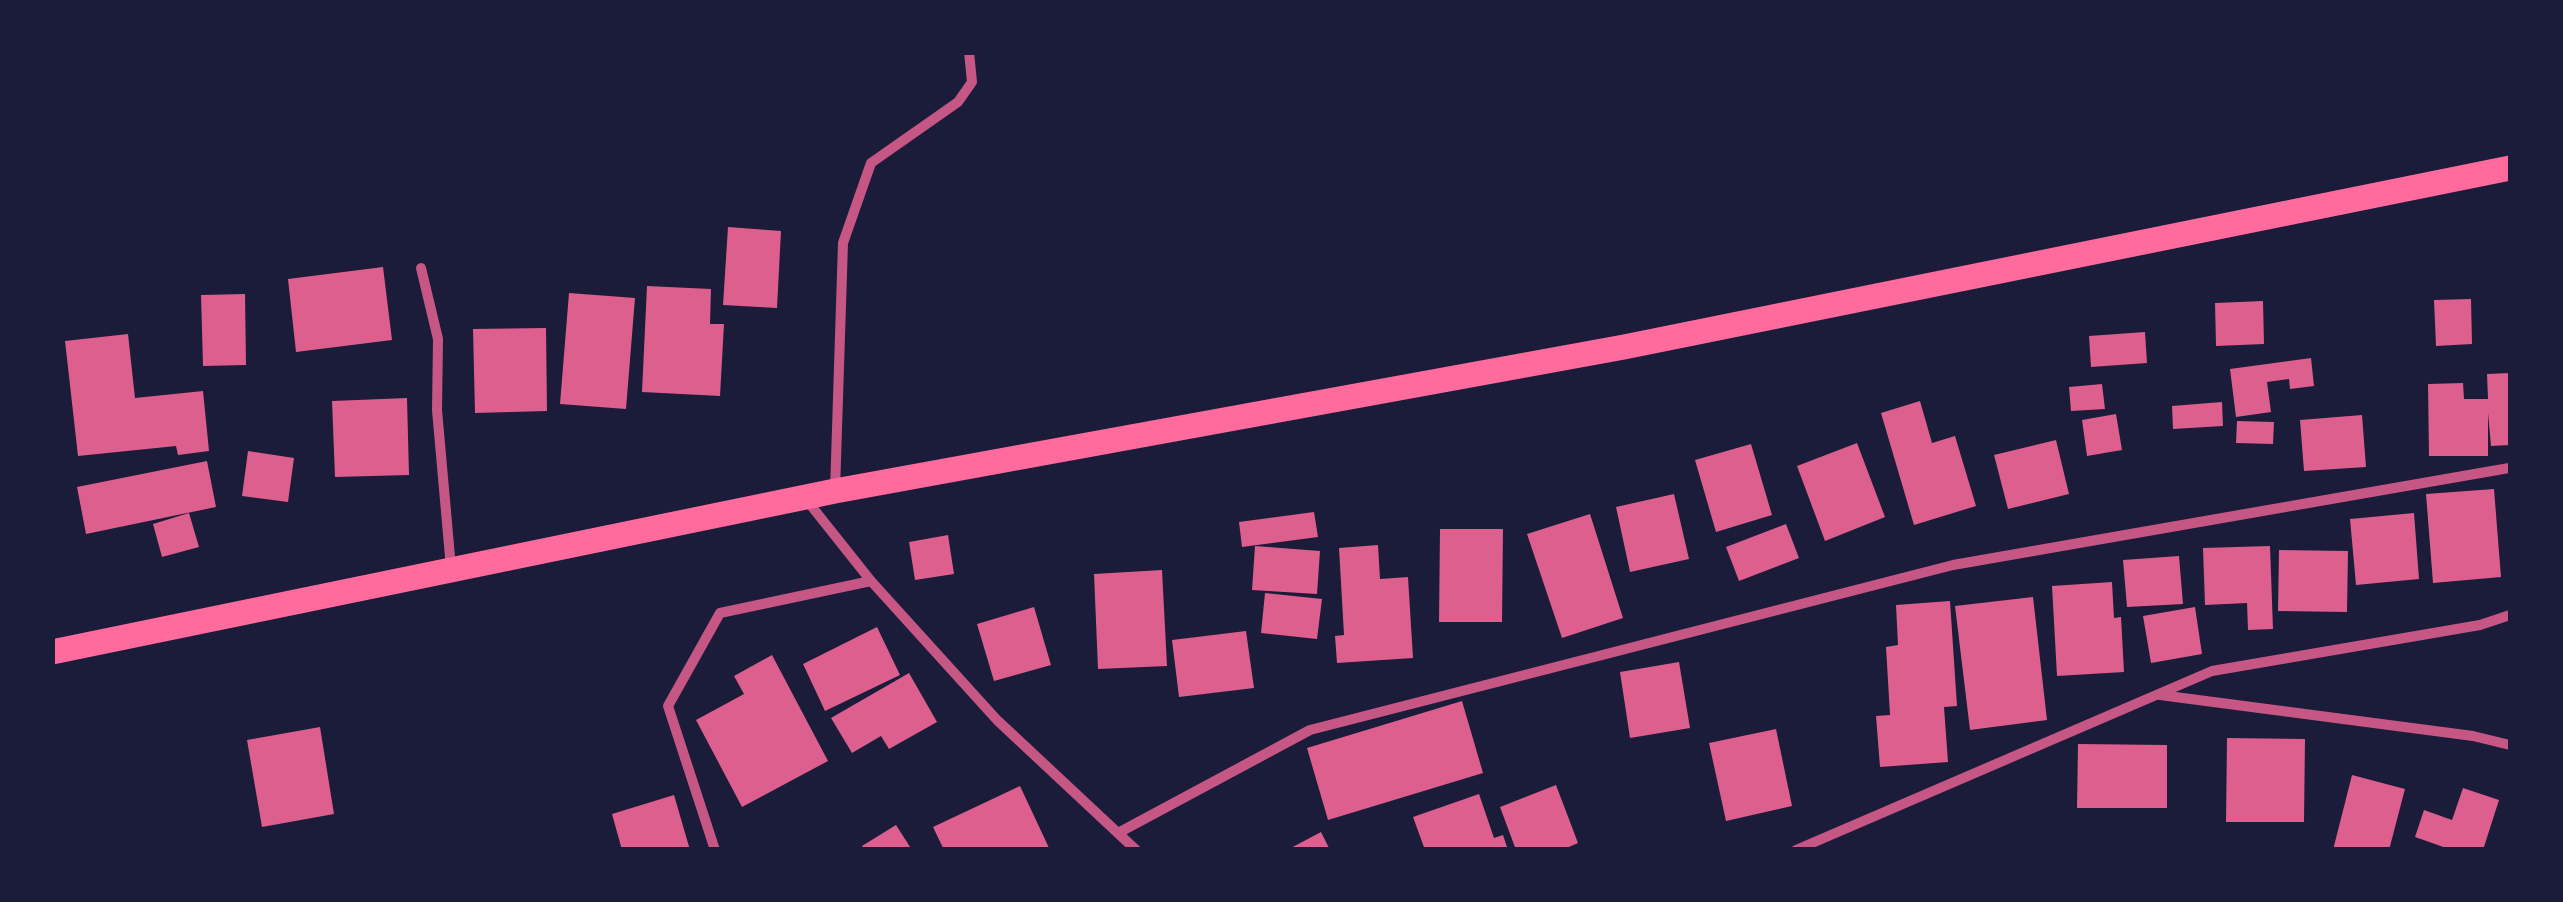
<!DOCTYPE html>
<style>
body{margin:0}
#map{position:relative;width:2563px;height:902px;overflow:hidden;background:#1b1b3a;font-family:"Open Sans",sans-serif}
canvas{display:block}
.frame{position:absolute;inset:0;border:55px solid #1b1b3a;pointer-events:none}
</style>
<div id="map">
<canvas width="2563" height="902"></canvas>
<div class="frame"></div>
</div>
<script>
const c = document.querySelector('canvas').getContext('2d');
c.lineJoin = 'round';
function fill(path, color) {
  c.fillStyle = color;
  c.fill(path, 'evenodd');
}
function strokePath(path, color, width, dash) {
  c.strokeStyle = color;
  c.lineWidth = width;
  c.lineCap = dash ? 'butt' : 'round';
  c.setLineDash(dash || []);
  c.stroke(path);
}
const building = new Path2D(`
 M728,227l53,4 -4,77 -54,-3z
 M383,267l9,73 -96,12 -8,-73z
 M647,286l64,3 -1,35h14l-4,72 -78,-4z
 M569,293l66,5 -9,111 -66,-5z
 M245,294l1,71 -43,1 -2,-71z
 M2471,299l1,45 -36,2 -2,-46z
 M2263,301l1,43 -48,2 -1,-43z
 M546,328l1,83 -72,2 -2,-84z
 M2145,332l2,31 -56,4 -2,-31z
 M128,334l7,64 68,-7 6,60 -31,4 -2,-9 -98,10 -13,-115z
 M2311,358l3,28 -24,3 -1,-10 -22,3 4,30 -35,5 -6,-48z
 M2510,373v72l-19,1 -3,-33v43h-59l-1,-72 35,-1 1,16h24l-1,-25z
 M2102,384l3,25 -34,2 -2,-24z
 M407,398l2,77 -74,2 -3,-76z
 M1920,401l12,42 23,-7 21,70 -62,19 -33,-112z
 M2222,402l1,24 -50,3 -1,-23z
 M2116,414l6,36 -35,6 -5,-36z
 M2362,415l4,52 -62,4 -4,-51z
 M2237,421l37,1 -1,22 -37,-1z
 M2056,440l13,54 -61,15 -14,-54z
 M1857,443l28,74 -60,24 -28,-75z
 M1751,444l21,71 -56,17 -21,-72z
 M248,451l46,7 -6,44 -46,-6z
 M207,461l9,46 -130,27 -9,-47z
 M2494,489l7,88 -68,6 -7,-89z
 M1674,494l15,65 -59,13 -14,-65z
 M1314,512l4,25 -76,10 -3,-25z
 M189,513l10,34 -37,10 -9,-33z
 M2414,513l5,66 -63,6 -6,-66z
 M1590,514l33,104 -61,20 -35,-104z
 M1786,524l13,34 -60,23 -13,-34z
 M1440,529h63l-1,93h-63z
 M948,535l6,39 -39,6 -6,-38z
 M1378,545l2,34 28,-2 5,81 -76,5 -2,-27 9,-1 -5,-87z
 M1255,546l65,5 -3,43 -65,-4z
 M2270,546l3,83 -25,1 -1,-27 -42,2 -2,-57z
 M2279,550l69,1 -1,61 -69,-1z
 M2179,556l4,48 -56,3 -4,-47z
 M1162,570l5,96 -69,3 -4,-95z
 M2112,582l2,36 7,-1 3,55 -67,4 -5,-90z
 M1265,593l57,6 -5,40 -56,-6z
 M2033,597l14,123 -77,10 -15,-124z
 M1950,601l7,105 -13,1 4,55 -68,5 -4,-51 14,-1 -4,-68 12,-2 -2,-40z
 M1034,607l17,58 -57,16 -17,-57z
 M2195,607l7,47 -51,9 -8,-47z
 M877,627l23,48 -75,36 -22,-47z
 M1246,631l8,57 -75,9 -7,-57z
 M772,655l56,106 -86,46 -46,-87 48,-26 -10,-18z
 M1679,662l11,66 -60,10 -10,-66z
 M909,673l28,49 -48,27 -8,-13 -29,17 -21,-35z
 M1462,701l21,72 -155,47 -21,-72z
 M320,727l14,87 -72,13 -15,-87z
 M1776,729l16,77 -66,15 -17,-78z
 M2227,738l78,1 -1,83h-78z
 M2078,744l89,1v63h-90z
 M2352,775l53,14 -16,61h-56z
 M1556,785l22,58 -16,7h-46l-16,-43z
 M1020,786l30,64h-106l-11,-23z
 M2463,788l36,12 -16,50h-31l-37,-13 9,-27 28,10z
 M1479,794l15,44 9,-3 5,15h-83l-12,-33z
 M674,795l16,55h-68l-10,-36z
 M896,825l16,25h-48l-2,-4z
 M1321,832l9,18h-43z`);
const minor = new Path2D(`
 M421,268l17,71 -1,71 14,158
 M835,491l8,-248 28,-80 87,-61 14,-20 -3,-30
 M805,498l66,83 126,139 139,130
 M2160,695l313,41 37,9
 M1118,833l192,-103 643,-165 556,-97
 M715,850l-47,-144 52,-93 151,-32
 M1796,850l416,-179 268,-46 30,-10`);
const primary = new Path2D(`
 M52,652l783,-161 789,-144 886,-179`);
fill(building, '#dd5f8e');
strokePath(minor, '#c65784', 10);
strokePath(primary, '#ff6b9d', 25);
</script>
